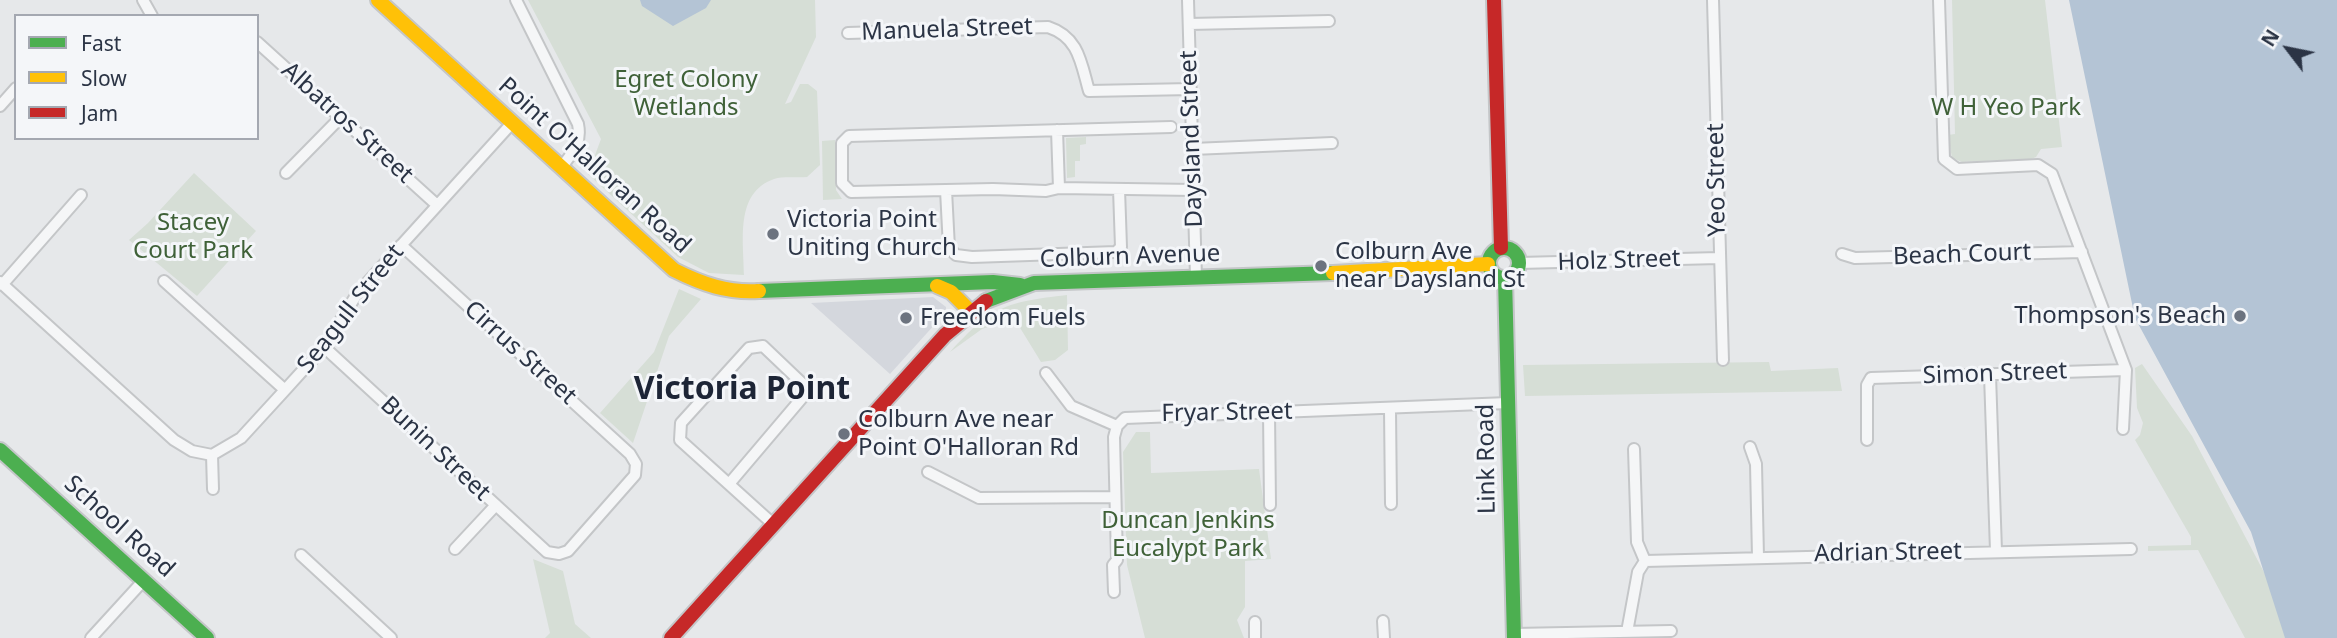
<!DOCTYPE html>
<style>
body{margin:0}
#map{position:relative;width:2337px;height:638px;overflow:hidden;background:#e6e8ea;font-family:"Noto Sans",sans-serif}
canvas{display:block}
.legend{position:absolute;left:14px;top:14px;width:245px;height:126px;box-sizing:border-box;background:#f4f6f9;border:2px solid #a4a8b1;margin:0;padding:9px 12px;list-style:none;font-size:21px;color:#2b3445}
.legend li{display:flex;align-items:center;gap:14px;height:35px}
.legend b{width:35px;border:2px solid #a4a8b1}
.north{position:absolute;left:2253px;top:14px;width:70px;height:70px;-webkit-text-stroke:5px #f4f6f9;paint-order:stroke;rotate:302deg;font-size:19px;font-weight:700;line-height:28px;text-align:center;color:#2b3445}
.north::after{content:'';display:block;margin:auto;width:24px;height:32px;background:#2b3445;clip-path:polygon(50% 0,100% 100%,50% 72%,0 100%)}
</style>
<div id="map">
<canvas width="2337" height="638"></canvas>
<ul class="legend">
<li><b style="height:9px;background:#4caf50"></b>Fast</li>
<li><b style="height:9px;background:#ffc107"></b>Slow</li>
<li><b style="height:9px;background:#c62828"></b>Jam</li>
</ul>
<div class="north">N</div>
</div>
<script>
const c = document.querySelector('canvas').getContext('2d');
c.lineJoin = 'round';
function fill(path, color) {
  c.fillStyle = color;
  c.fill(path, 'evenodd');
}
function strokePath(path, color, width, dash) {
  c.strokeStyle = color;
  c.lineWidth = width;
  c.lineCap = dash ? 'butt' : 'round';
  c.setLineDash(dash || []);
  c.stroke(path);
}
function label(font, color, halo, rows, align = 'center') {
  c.font = font + ' "Noto Sans",sans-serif';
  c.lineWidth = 6;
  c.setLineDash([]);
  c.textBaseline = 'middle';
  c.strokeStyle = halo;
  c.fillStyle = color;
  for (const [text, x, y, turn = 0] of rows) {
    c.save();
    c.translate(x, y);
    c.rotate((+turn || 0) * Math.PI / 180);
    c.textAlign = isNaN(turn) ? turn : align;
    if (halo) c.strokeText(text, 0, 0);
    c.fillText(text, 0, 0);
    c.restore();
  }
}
const built = new Path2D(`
 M933,297l13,10v5l-56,62 -79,-71z`);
const green = new Path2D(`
 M528,0h287l1,37 -31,67 6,-2 9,-18h8l9,7 3,74 -13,12c-10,1 -24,-1 -33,2 -40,14 -30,63 -30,96l-35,-2 -31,-16 -90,-83 13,-35z
 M1952,0h93l17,147 -21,2 -5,8 -5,2 -69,3 -10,-4 -4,-23 7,-1z
 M1086,137v7l-6,1v16h-5v16l-8,1 -1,-40z
 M835,140l1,50 6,9 -19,1 -1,-59z
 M194,173l62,58 -59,65 -68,-56 19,-17z
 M679,289l22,10 -32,37 -36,107 -33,-30 54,-61z
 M1067,295l1,55 -13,10 -14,2 -27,-44 -32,11 -32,23c42,-46 56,-50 117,-57z
 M1769,362l2,9 67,-3 4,23 -317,5 -2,-31z
 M2142,364l50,72 74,140 20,62h-41l-47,-88 -50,1v-5l43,-1v-8l-56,-97 5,-5 3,-12 -6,-15 -2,-40z
 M1136,432h14l1,41 108,-4 12,90 -26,2v46l-8,13 7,18h-99l-18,-73 -4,-113z
 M533,559l30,12 12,53 16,14h-46l5,-5z`);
const water = new Path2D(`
 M640,0h71l-5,8 -33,18 -31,-20z
 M2069,0h268v638h-52l-34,-106 -116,-214z`);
const street = new Path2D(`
 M143,0l9,16
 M516,0l62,124c4,20 -6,29 -17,44
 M1188,0l8,277
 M1713,0l10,360
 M1939,0l5,159 13,10 81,-4 14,9 74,196 -3,59
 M1189,24l140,-3
 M848,33l200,-6c31,10 33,36 41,64l102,-2
 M257,42l180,163
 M0,106l16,-18
 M1171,127l-322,9 -7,7v40l9,9 142,-3 53,2 13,-3 135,2
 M1057,130l2,58
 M1193,149l139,-6
 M286,173l56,-57
 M946,190l3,58 7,7 16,2 144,-5 5,-5 -2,-58
 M1842,254l13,4 227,-6
 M1519,263l200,-5
 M164,281l121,109
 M0,282l174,158 18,11 20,4 29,-17 44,-48 39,-43 33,-53 155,-171
 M2,285l79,-90
 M324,347l223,205 12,2 9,-3 67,-76 1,-11 -6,-10 -229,-209
 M1046,373l25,33 46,20
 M1990,375l6,176
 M1390,410l1,94
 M1269,412l1,93
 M1867,440v-55l4,-7 255,-8
 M1750,447l6,17 2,93
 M212,455l1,34
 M928,472l51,26 136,-1
 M729,484l78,-92 -2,-6 -42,-40 -14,2 -68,75 -1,17 93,84
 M455,549l41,-44
 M301,555l90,83
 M1645,561l486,-12
 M1114,592l-1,-27 4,-5 -3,-123 3,-11 8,-8 383,-15
 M1383,621l1,17
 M1627,632l11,-60 7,-11 -8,-19 -3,-93
 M1514,634l157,-3
 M91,638l53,-58
 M1255,638v-16`);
const fast = new Path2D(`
 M1489 263a15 15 0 1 1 30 0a15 15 0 1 1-30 0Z
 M1505,278l9,360
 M759,291l234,-9 27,3
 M986,301l48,-18 299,-10
 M0,450l207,188`);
const slow = new Path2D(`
 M378,0l296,270c28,14 53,23 85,21
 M1333,273l155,-9
 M937,286l14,6 19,19`);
const jam = new Path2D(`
 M1494,0l7,248
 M671,638l274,-303 41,-34`);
const markers = [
 [773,234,7,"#6c737f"],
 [1321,266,7,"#6c737f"],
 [2240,316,7,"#6c737f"],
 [906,318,7,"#6c737f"],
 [844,434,7,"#6c737f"]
];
const streetNames = [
 ["Manuela Street",947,30,-2],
 ["Albatros Street",347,123,42],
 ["Daysland Street",1192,139,-92],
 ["Point O'Halloran Road",594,166,42],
 ["Yeo Street",1717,180,-91],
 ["Beach Court",1962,255,-2],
 ["Colburn Avenue",1130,257,-2],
 ["Holz Street",1619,261,-2],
 ["Seagull Street",351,309,-52],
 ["Cirrus Street",520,353,42],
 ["Simon Street",1995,374,-2],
 ["Fryar Street",1227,413,-1],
 ["Bunin Street",435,449,43],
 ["Link Road",1487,459,-91],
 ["School Road",119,527,42],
 ["Adrian Street",1888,553,-1]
];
const parkNames = [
 ["Egret Colony",686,80],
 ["Wetlands",686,108],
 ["W H Yeo Park",2006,108],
 ["Stacey",193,223],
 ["Court Park",193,251],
 ["Duncan Jenkins",1188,521],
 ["Eucalypt Park",1188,549]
];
const poiNames = [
 ["Victoria Point",787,220],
 ["Uniting Church",787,248],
 ["Colburn Ave",1335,252],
 ["near Daysland St",1335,280],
 ["Thompson's Beach",2226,316,"right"],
 ["Freedom Fuels",920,318],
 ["Colburn Ave near",858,420],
 ["Point O'Halloran Rd",858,448]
];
const districtNames = [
 ["Victoria Point",742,390]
];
fill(built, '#d4d7dd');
fill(green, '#d6ded6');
fill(water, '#b4c4d5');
strokePath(street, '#c4c6c8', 14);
strokePath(fast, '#c4c6c8', 18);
strokePath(slow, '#c4c6c8', 18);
strokePath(jam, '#c4c6c8', 18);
strokePath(street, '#f5f6f7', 10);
strokePath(fast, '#4caf50', 14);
strokePath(slow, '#ffc107', 14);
strokePath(jam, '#c62828', 14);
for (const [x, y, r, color] of markers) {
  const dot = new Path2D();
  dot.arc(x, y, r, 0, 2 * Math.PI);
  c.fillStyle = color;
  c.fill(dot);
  strokePath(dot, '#f4f6f9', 2.5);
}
label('24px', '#2b3445', '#f4f6f9', streetNames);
label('24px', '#3f6138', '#f4f6f9', parkNames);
label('24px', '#2b3445', '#f4f6f9', poiNames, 'left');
label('bold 32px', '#1d2536', '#f4f6f9', districtNames);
</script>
